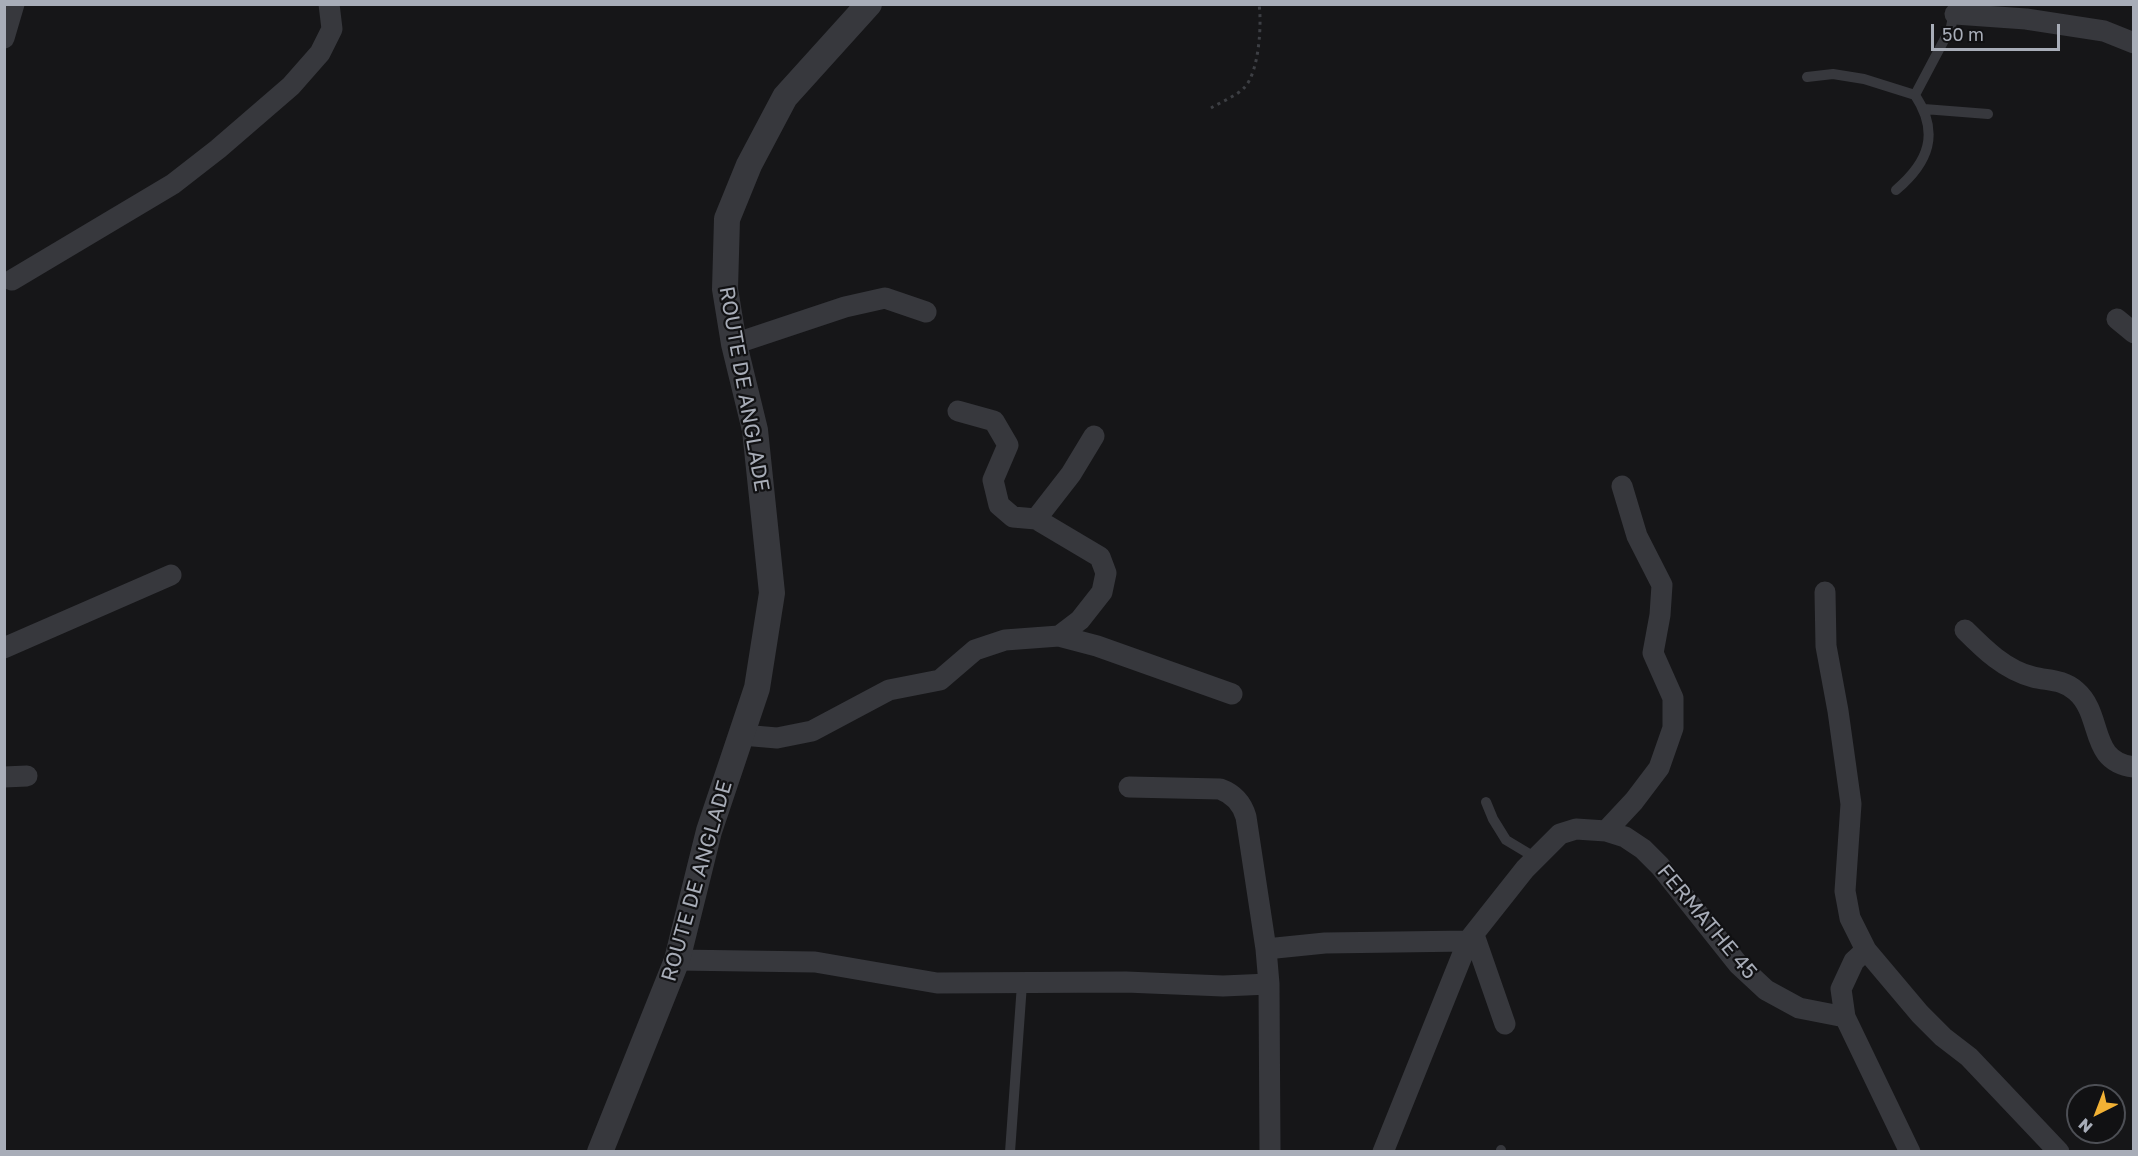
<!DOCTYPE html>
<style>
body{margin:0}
#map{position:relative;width:2138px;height:1156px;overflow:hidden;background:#161618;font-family:"Golos Text",sans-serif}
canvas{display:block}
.frame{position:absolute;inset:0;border:6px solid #a8adb8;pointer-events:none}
.north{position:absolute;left:2066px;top:1084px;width:60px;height:60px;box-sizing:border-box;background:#111113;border:2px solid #4d4f55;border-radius:50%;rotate:222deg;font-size:16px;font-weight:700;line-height:24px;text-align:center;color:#a8adb8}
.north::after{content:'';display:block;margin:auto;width:21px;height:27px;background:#f2b134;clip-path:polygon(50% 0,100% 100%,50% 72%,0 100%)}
.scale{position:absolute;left:1931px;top:24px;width:129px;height:27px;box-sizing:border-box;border:3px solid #a8adb8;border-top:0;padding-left:8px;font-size:18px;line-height:21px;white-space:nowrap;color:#a8adb8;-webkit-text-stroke:4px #111113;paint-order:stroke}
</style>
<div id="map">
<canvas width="2138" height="1156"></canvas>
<div class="frame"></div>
<div class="north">N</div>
<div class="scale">50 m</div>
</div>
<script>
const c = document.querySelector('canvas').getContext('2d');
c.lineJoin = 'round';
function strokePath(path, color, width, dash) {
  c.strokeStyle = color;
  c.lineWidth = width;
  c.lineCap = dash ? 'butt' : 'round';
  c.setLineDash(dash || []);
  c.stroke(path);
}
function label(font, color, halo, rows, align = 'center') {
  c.font = font + ' "Golos Text",sans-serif';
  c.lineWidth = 4.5;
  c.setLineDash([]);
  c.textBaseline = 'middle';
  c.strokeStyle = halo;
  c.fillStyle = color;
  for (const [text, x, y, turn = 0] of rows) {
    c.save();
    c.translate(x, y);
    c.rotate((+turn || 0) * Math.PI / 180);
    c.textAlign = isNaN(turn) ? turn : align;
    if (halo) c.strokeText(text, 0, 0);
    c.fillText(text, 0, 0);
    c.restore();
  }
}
const path = new Path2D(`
 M1211,108c10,-6 25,-12 33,-20 15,-15 18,-64 15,-84`);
const service = new Path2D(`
 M1807,77l26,-3 31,5 51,16
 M1924,109l64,5
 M1896,190c33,-28 44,-57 19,-95l36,-68 3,-16
 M1486,802l7,17 13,21 30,18
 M1010,1152l12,-168
 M1501,1152v-2`);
const minor = new Path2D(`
 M1955,14l71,5 78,12 30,12
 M4,38l10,-34
 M12,280l161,-96 45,-35 73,-63 29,-33 12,-24 -3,-25
 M2117,319l17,14
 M734,344l111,-37 40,-9 41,14
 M958,411l36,10 14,24 -15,35 6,25 14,12 23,2 64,38 6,16 -4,19 -22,28 -21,16
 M1036,519l35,-45 23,-38
 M1825,592l1,54 12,65 13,93 -6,87 5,27 16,32
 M1965,630c19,19 40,40 68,47 16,4 29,2 43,14 28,24 12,71 58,76
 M4,648l167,-73
 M742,735l35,3 35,-7 77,-41 51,-10 35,-30 30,-10 54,-4 38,10 135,48
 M4,777l23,-1
 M1129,787l91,2c14,5 22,14 26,28l20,132 3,35 1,168
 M1606,831l28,-30 25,-33 14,-40v-30l-20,-45 7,-38 2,-30 -25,-49 -15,-50
 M1474,935l31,89
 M1266,949l59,-6 143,-2 57,-72 35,-35 16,-5 30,2 19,6 18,12 17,17 78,98 28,26 33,18 46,9
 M677,960l138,2 122,21 189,-1 97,4 46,-2
 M1383,1152l85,-211
 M1910,1152l-65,-135 -4,-28 13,-28 12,-11 54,64 23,23 26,20 90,95`);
const tertiary = new Path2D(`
 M600,1152l77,-192 32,-129 48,-143 15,-95 -17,-163 -21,-86 -9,-55 2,-70 22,-54 36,-68 84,-93`);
const streetNames = [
 ["ROUTE DE ANGLADE",744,389,80],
 ["ROUTE DE ANGLADE",697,881,-74],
 ["FERMATHE 45",1707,922,50]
];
strokePath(path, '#3d3f44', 3, [3, 4.5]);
strokePath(service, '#37383d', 10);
strokePath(minor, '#37383d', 21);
strokePath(tertiary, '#37383d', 26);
label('21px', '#a8adb8', '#111113', streetNames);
</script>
